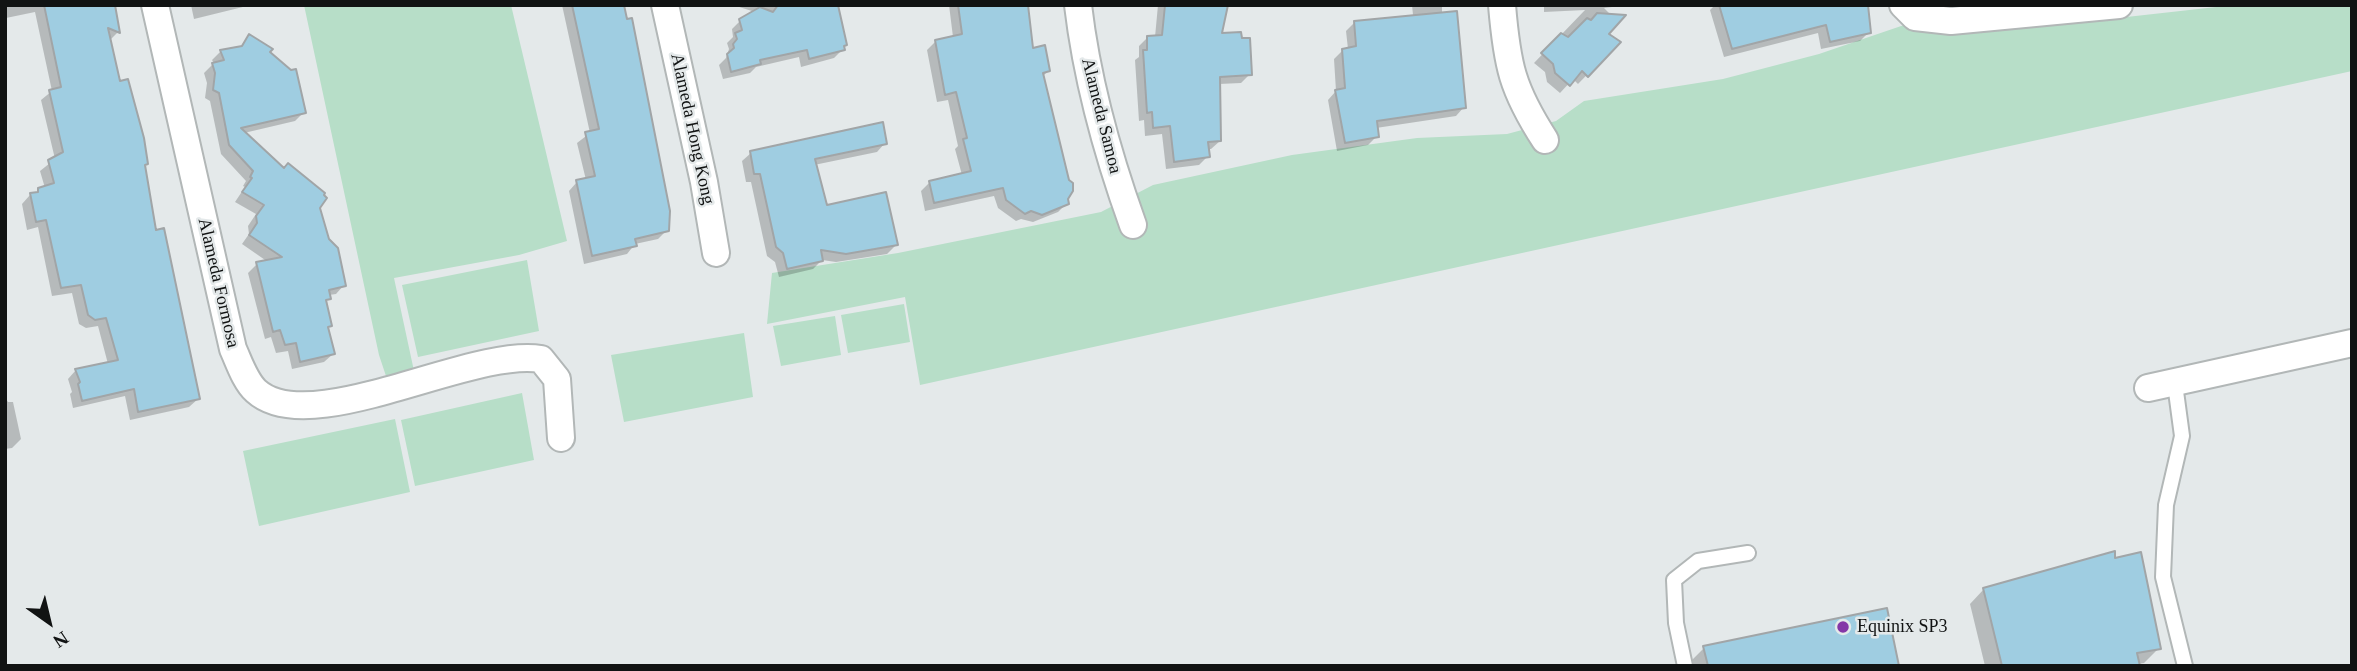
<!DOCTYPE html>
<style>
body{margin:0}
#map{position:relative;width:2357px;height:671px;overflow:hidden;background:#e4e9ea;font-family:"Times New Roman",serif}
canvas{display:block}
.frame{position:absolute;inset:0;border:7px solid #111313;pointer-events:none}
.north{position:absolute;left:14px;top:587px;width:70px;height:70px;-webkit-text-stroke:5px #e4e9ea;paint-order:stroke;rotate:146deg;font-size:19px;font-weight:700;line-height:28px;text-align:center;color:#111313}
.north::after{content:'';display:block;margin:auto;width:24px;height:32px;background:#111313;clip-path:polygon(50% 0,100% 100%,50% 72%,0 100%)}
</style>
<div id="map">
<canvas width="2357" height="671"></canvas>
<div class="frame"></div>
<div class="north">N</div>
</div>
<script>
const c = document.querySelector('canvas').getContext('2d');
c.lineJoin = 'round';
function fill(path, color) {
  c.fillStyle = color;
  c.fill(path, 'evenodd');
}
function strokePath(path, color, width, dash) {
  c.strokeStyle = color;
  c.lineWidth = width;
  c.lineCap = dash ? 'butt' : 'round';
  c.setLineDash(dash || []);
  c.stroke(path);
}
function label(font, color, halo, rows, align = 'center') {
  c.font = font + ' "Times New Roman",serif';
  c.lineWidth = 5;
  c.setLineDash([]);
  c.textBaseline = 'middle';
  c.strokeStyle = halo;
  c.fillStyle = color;
  for (const [text, x, y, turn = 0] of rows) {
    c.save();
    c.translate(x, y);
    c.rotate((+turn || 0) * Math.PI / 180);
    c.textAlign = isNaN(turn) ? turn : align;
    if (halo) c.strokeText(text, 0, 0);
    c.fillText(text, 0, 0);
    c.restore();
  }
}
const green = new Path2D(`
 M304,5h207l56,236 -48,14 -125,23 20,93 -28,5 -7,-21z
 M2234,5h118v66l-1432,314 -15,-88 -138,27 5,-51 126,-20 203,-41 52,-27 139,-30 125,-17 90,-4 49,-13 28,-20 139,-22 96,-25 88,-30 15,6 115,-3z
 M527,260l12,71 -121,26 -16,-72z
 M904,304l6,38 -62,11 -7,-38z
 M835,316l6,39 -60,11 -8,-40z
 M744,333l9,64 -129,25 -13,-67z
 M522,393l12,67 -119,26 -14,-66z
 M395,419l15,73 -151,34 -16,-75z`);
const shadow = new Path2D(`
 M5,5h108l5,27 -9,9 9,42 25,83 12,66 43,167 -9,8 -59,13 -5,-24 -52,12 -3,-14 2,-2 -4,-13 8,-9 32,-6 -10,-38 -12,2 -7,-4 -7,-31 -20,3 -14,-69 -11,3 -5,-26 8,-9 15,-7 -5,-17 15,-12 -14,-59 11,-9 -17,-79 -29,6z
 M191,5h60l-57,14z
 M562,5h60l45,225 -9,9 -23,5 -8,10 -43,10 -15,-73 8,-9 9,-2 -9,-37 13,-10z
 M733,5h103l7,44 -9,9 -33,9 -2,-10 -43,10 -6,6 -27,6 -4,-14 7,-7 3,-9 -2,-6 6,-6 -1,-8 9,-9 14,-8z
 M949,5h77l6,45 16,21 -6,6 25,126 -9,9 -25,10 -12,-3 -5,2 -18,-13 -4,-12 -69,15 -4,-20 9,-9 32,-7 -7,-26 3,-3 -10,-46 -11,2 -10,-52 9,-9 17,-4z
 M1158,5h68l-6,30 30,39 -9,9 -22,1 1,57 -9,8h-4l1,7 -9,9 -33,4 -4,-35 -17,2 -1,-16 -5,1 -4,-61 4,-3v-11l9,-9h7z
 M1412,5h30v9l22,93 -8,9 -80,12 1,8 -9,9 -31,6 -9,-51 8,-9 -2,-32 9,-9 5,-1 -2,-18 8,-8 59,-8z
 M1544,5h84l-24,3 14,14 -12,13 12,8 -40,41 -5,-5 -13,14 -13,-11 -2,-10 -11,-9 51,-53 -41,2z
 M1715,5h151l3,27 -9,9 -39,8 -3,-16 -94,24 -14,-47z
 M249,36l19,16 36,60 -9,9 -51,12 74,75 26,77 -8,9 -7,1v3l-5,5 6,23 -3,3 6,25 -9,8 -32,7 -4,-18 -12,2 -5,-16 -6,2 -17,-66 9,-9 11,-2 -26,-18 7,-10 -1,-8 8,-12 -21,-12 10,-15 -2,-1 3,-5 -25,-27 -11,-53 -5,-3 2,-15 -3,-10 10,-10 -2,-3 9,-9 18,-3z
 M885,143l-8,9 -63,13 11,42 71,38 -9,9 -51,8 -14,-2 -9,9 -34,8 -4,-15 -8,-6 -16,-74h-5l-4,-21 9,-8z
 M5,397l3,5h5l8,37 -9,9 -7,1z
 M2114,560l45,88 -15,15 -6,1v2h-153l-15,-62 14,-15z
 M1704,648l193,18h-206l-1,-4z`);
const building = new Path2D(`
 M44,5h71l5,28 -12,-5 12,53 8,-2 16,59 4,26 -3,1 11,65 8,-2 36,171 -62,13 -4,-23 -52,12 -4,-17 2,-2 -5,-13 43,-9 -12,-42 -11,2 -7,-5 -7,-30 -20,3 -15,-68 -10,2 -6,-29 8,-1v-4l16,-5 -6,-23 15,-8 -14,-62 12,-3z
 M572,5h52l3,14 5,-1 38,193 -1,20 -34,8 2,7 -45,10 -16,-76 19,-4 -10,-44 14,-3z
 M778,5h60l9,40 -3,1 1,4 -36,9 -2,-9 -47,10 1,4 -30,8 -4,-18 7,-6 -1,-4 4,-5 -2,-6 7,-3 -3,-11 21,-12 13,5z
 M958,5h70l5,43 12,-3 5,26 -7,2 26,107 4,3v8l-5,8 1,5 -27,11 -11,-4 -6,3 -19,-14 -3,-12 -69,15 -5,-22 42,-10 -8,-32 4,-1 -11,-46 -11,3 -10,-55 27,-6z
 M1165,5h63l-6,28 19,-1 1,6h8l2,37 -32,2 1,64 -13,1 2,15 -36,5 -4,-36 -17,2 -1,-16 -5,1 -4,-63h4v-14l15,-1z
 M1719,5h149l3,28 -41,9 -4,-17 -94,24z
 M1457,11l9,97 -89,13 2,16 -34,6 -10,-53 10,-2 -3,-39 14,-3 -2,-25z
 M1597,13l29,2 -17,19 12,8 -33,35 -6,-6 -12,15 -15,-13 -2,-9 -12,-11 20,-20 7,4 19,-19 4,2z
 M249,34l24,15 -3,3 21,18 5,-1 10,44 -65,15 43,40 4,-5 37,30 -1,2 3,3 -7,10 9,31 9,9 8,38 -17,4 2,9 -5,1 6,26 -4,1 7,27 -35,8 -4,-19 -11,2 -5,-15 -7,2 -17,-70 26,-5 -33,-22 8,-12 -1,-7 8,-11 -22,-13 10,-14 -2,-1 3,-6 -24,-26 -10,-52 -6,-3 2,-17 -3,-10 12,-3 -4,-10 22,-4z
 M883,122l4,22 -72,15 12,46 59,-13 12,53 -52,9 -25,-4 2,11 -36,8 -4,-16 -7,-6 -16,-73h-6l-4,-23z
 M2115,551v7l26,-6 20,97 -24,4 3,13h-138l-19,-78z
 M1887,608l12,58h-191l-5,-20z`);
const lane = new Path2D(`
 M2175,384l7,52 -16,69 -3,72 22,89
 M1685,666l-9,-43 -2,-43 24,-19 50,-8`);
const street = new Path2D(`
 M155,5l78,344c6,13 12,32 23,42 54,49 215,-44 285,-32l16,20 4,59
 M665,5l39,177 12,71
 M1078,5c9,76 29,148 55,220
 M1502,5c5,60 10,84 43,135
 M1903,5l12,12 36,4 168,-16
 M2148,388l204,-45`);
const markers = [
 [1843,627,7,"#8436a7"]
];
const streetNames = [
 ["Alameda Samoa",1101,116,76],
 ["Alameda Hong Kong",692,129,78],
 ["Alameda Formosa",218,283,77]
];
const poiNames = [
 ["Equinix SP3",1857,627]
];
fill(green, '#b7dec8');
fill(shadow, '#0003');
fill(building, '#9fcde1');
strokePath(building, '#a1a5a7', 2);
strokePath(lane, '#b2b7b7', 18);
strokePath(street, '#b2b7b7', 30);
strokePath(lane, '#fff', 14);
strokePath(street, '#fff', 26);
for (const [x, y, r, color] of markers) {
  const dot = new Path2D();
  dot.arc(x, y, r, 0, 2 * Math.PI);
  c.fillStyle = color;
  c.fill(dot);
  strokePath(dot, '#e4e9ea', 2.5);
}
label('18px', '#111313', '#e4e9ea', streetNames);
label('18px', '#111313', '#e4e9ea', poiNames, 'left');
</script>
